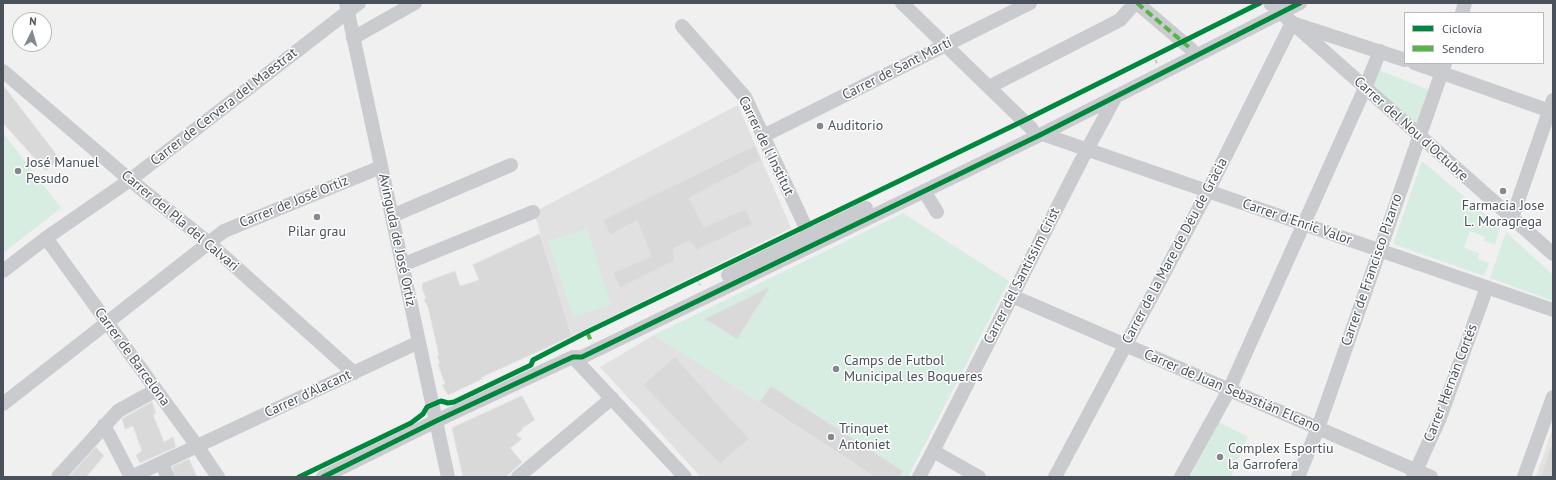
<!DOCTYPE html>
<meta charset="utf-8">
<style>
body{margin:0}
#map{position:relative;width:1556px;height:480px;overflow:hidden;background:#f0f0f0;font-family:"PT Sans",sans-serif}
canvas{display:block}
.frame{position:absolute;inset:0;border:4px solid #49515a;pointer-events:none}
.legend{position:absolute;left:1404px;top:12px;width:140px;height:52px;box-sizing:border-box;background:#fff;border:1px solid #b6b9bd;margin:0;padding:5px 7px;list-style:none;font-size:12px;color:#49515a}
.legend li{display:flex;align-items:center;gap:8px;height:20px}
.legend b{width:20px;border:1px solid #b6b9bd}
.north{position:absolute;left:12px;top:12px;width:40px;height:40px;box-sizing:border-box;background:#fff;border:1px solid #b6b9bd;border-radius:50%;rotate:5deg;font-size:11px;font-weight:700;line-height:16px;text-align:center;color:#49515a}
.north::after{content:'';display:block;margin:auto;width:14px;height:18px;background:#83898e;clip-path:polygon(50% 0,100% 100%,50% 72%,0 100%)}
</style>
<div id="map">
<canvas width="1556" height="480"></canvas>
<div class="frame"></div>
<ul class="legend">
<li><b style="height:5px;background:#00873e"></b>Ciclovía</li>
<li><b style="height:5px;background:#57b448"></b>Sendero</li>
</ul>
<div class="north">N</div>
</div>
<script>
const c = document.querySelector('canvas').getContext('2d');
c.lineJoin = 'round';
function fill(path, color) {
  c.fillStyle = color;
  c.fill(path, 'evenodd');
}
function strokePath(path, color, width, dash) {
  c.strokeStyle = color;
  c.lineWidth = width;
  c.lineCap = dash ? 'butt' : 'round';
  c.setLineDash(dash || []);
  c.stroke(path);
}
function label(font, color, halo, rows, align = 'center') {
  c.font = font + ' "PT Sans",sans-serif';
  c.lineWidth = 3;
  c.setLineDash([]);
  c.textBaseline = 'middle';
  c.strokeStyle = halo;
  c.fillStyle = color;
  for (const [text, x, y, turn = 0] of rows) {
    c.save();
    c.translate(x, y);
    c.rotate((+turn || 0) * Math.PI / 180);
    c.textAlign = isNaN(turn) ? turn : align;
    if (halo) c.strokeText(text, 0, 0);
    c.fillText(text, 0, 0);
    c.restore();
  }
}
const commercial = new Path2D(`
 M1553,426v51h-17l17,-50z`);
const education = new Path2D(`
 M738,105l53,123 -219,108 -38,-124z
 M654,335l106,67 115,75h-174l-101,-110z`);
const green = new Path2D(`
 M1379,70l50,20 -13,38 -43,-41z
 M3,133l58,75 -58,45z
 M1422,161l78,66 -5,18 -11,-4 1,-4 -15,-6 -6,17 15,5 -1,6 11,4 -5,13 -91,-32z
 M903,213l106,68 -101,196h-33l-221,-142z
 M587,229l24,76 -38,12 -25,-76z
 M1506,232l47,43v26l-63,-23z
 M1219,422l29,15 -17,40h-41z`);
const building = new Path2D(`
 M3,85l56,73 -13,13 -43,-48z
 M755,146l6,14 -72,38 15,29 41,-18 8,15 -56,26 -7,-9 -16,7v13l-54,27 -7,-15 38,-17 -14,-35 -27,14 -7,-15z
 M540,234l32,102 -90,41v2l-34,16 -6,-10 3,-1 -7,-20 2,-1 -3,-7 2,-1 -11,-48 -4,-7 2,-2 -4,-10 1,-5 32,-12 5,15 19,-6 -6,-15z
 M770,287l-33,52 -32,-20z
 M675,357l74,82 -29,25 -77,-79z
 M771,386l132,85 -4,6h-24l-115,-75z
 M522,396l13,24 -13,8v2l-6,5 6,4 -12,9 12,14 -16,15h-43l-11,-49z
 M152,402l4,11 -3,2 11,27 9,-5 3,10 -36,16 -4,-8 6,-4 -9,-25 -8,3 -3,-10z
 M96,447l8,9 -18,21h-17z
 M1551,447l2,1v29h-12z
 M189,459l8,18h-21l-4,-10z`);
const path = new Path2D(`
 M1153,56l4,7
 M697,279l3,6`);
const minor = new Path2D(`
 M346,3l102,474
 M902,3l130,126
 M1137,3l54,46
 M1270,3l283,251
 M1462,13l3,-10
 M682,26l63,71 68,146
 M353,38l62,-35
 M1414,63l139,49
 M3,71l127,109 79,63 145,130
 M989,87l131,-67 15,-17
 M1042,134l511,176
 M763,136l267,-133
 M924,191l13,21
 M392,216l119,-51
 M1512,218l41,-118
 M46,238l151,208 21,31
 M402,265l131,-53
 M3,271l43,-33 84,-58 229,-177
 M728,275l138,-67
 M1012,296l419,181
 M573,357l112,120
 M3,404l221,-173 157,-64
 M104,425l27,52
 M933,451l46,26
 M161,463l7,14
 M58,477l60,-66 38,-21
 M131,477l288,-135
 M323,477l113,-56 126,-59 11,-5h9l460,-223 258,-131
 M518,477l94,-79
 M919,477l14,-26 149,-292 34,-63
 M1055,477l153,-286 84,-168 113,37
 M1181,477l48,-87 136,-302 15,-37
 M1298,477l20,-49 127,-365
 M1413,477l27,-59 47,-131
 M1524,477l29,-80`);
const quiet = new Path2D(`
 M1137,3l54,46
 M587,332l5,11`);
const cycleway = new Path2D(`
 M299,477l112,-54 12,-9 4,-7 14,-6 7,2 6,-1 77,-37 2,-5 54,-28 436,-211 237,-118
 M323,477l113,-56 126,-59 11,-5h9l460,-223 258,-131`);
const markers = [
 [820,126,4,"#83898e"],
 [18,171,4,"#83898e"],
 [1503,191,4,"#83898e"],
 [317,217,4,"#83898e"],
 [836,369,4,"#83898e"],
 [831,437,4,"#83898e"],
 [1220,457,4,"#83898e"]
];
const streetNames = [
 ["Carrer de Sant Martí",897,69,-27],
 ["Carrer de Cervera del Maestrat",224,107,-38],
 ["Carrer del Nou d'Octubre",1411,129,42],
 ["Carrer de l'Institut",766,146,64],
 ["Carrer de José Ortiz",294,202,-22],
 ["Carrer del Pla del Calvari",180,221,40],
 ["Carrer d'Enric Valor",1297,222,19],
 ["Avinguda de José Ortiz",397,240,78],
 ["Carrer de la Mare de Déu de Gràcia",1175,251,-62],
 ["Carrer de Francisco Pizarro",1372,270,-71],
 ["Carrer del Santíssim Crist",1022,276,-63],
 ["Carrer de Barcelona",132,357,54],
 ["Carrer Hernán Cortés",1451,383,-69],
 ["Carrer de Juan Sebastián Elcano",1232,391,23],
 ["Carrer d'Alacant",308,394,-25]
];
const poiNames = [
 ["Auditorio",828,126],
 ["José Manuel",26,163],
 ["Pesudo",26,179],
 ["Farmacia Jose",1503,206,"center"],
 ["L. Moragrega",1503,222,"center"],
 ["Pilar grau",317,232,"center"],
 ["Camps de Futbol",844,361],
 ["Municipal les Boqueres",844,377],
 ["Trinquet",839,429],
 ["Antoniet",839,445],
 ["Complex Esportiu",1228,449],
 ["la Garrofera",1228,465]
];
fill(commercial, '#e5e3de');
fill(education, '#e2e1e1');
fill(green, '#d7ede1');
fill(building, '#d9d9da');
strokePath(building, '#e1e2e3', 1);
strokePath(path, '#b9c3c0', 2, [3, 2]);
strokePath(minor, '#cacbce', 14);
strokePath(quiet, '#57b448', 4, [8, 4]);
strokePath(cycleway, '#00873e', 5);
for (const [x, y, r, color] of markers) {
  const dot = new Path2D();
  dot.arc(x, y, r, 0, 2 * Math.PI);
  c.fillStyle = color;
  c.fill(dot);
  strokePath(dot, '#fff', 1.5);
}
label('14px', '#49515a', '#fff', streetNames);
label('14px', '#49515a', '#fff', poiNames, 'left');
</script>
